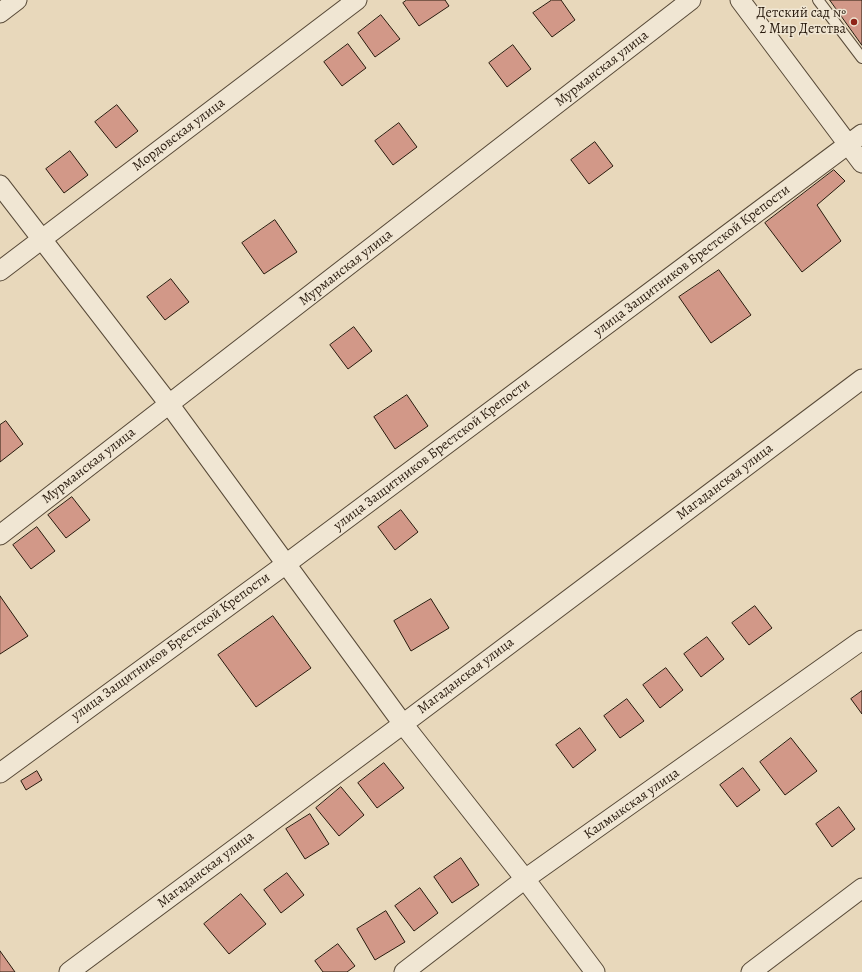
<!DOCTYPE html>
<meta charset="utf-8">
<style>
body{margin:0}
canvas{display:block;background:#e8d8bb}
</style>
<canvas width="862" height="972"></canvas>
<script>
const c = document.querySelector('canvas').getContext('2d');
c.lineJoin = 'round';
function fill(path, color) {
  c.fillStyle = color;
  c.fill(path, 'evenodd');
}
function strokePath(path, color, width, dash) {
  c.strokeStyle = color;
  c.lineWidth = width;
  c.lineCap = dash ? 'butt' : 'round';
  c.setLineDash(dash || []);
  c.stroke(path);
}
function label(font, color, halo, rows, align = 'center') {
  c.font = font + ' Alegreya,serif';
  c.lineWidth = 3;
  c.setLineDash([]);
  c.textBaseline = 'middle';
  c.strokeStyle = halo;
  c.fillStyle = color;
  for (const [text, x, y, turn = 0] of rows) {
    c.save();
    c.translate(x, y);
    c.rotate((+turn || 0) * Math.PI / 180);
    c.textAlign = isNaN(turn) ? turn : align;
    if (halo) c.strokeText(text, 0, 0);
    c.fillText(text, 0, 0);
    c.restore();
  }
}
const building = new Path2D(`
 M407,0h38l4,6 -30,20 -16,-23z
 M552,0h9l14,20 -23,17 -19,-24z
 M830,0h32v45z
 M381,15l19,24 -25,18 -17,-24z
 M348,44l18,24 -24,18 -18,-24z
 M513,45l18,24 -24,18 -18,-24z
 M117,105l21,26 -22,17 -21,-26z
 M399,123l18,24 -24,18 -18,-24z
 M595,142l18,24 -24,18 -18,-24z
 M70,151l18,24 -24,18 -18,-24z
 M834,170l11,11 -28,24 24,36 -39,31 -37,-49z
 M275,220l22,32 -33,22 -22,-31z
 M719,270l32,45 -40,28 -32,-46z
 M171,279l18,23 -24,18 -18,-23z
 M354,327l18,24 -24,18 -18,-24z
 M407,395l21,31 -33,23 -21,-32z
 M6,421l17,23 -23,18v-37z
 M72,497l18,23 -24,18 -18,-23z
 M401,510l17,22 -23,18 -17,-23z
 M37,527l18,24 -24,18 -18,-24z
 M0,596l28,40 -28,18z
 M431,599l18,29 -38,23 -17,-30z
 M755,606l17,22 -23,17 -17,-22z
 M273,616l38,52 -55,39 -38,-52z
 M707,637l17,22 -23,18 -17,-23z
 M666,668l17,22 -23,18 -17,-23z
 M862,691v23l-11,-15z
 M627,699l17,22 -24,17 -16,-22z
 M580,728l16,22 -23,18 -17,-23z
 M791,738l26,33 -32,24 -25,-33z
 M384,763l20,25 -27,20 -19,-25z
 M743,768l17,22 -23,17 -17,-22z
 M37,771l5,9 -16,10 -5,-9z
 M341,787l23,28 -25,21 -23,-28z
 M839,807l16,22 -23,18 -16,-23z
 M310,814l19,30 -24,15 -19,-30z
 M461,858l18,27 -27,18 -18,-26z
 M287,873l17,22 -23,18 -17,-23z
 M420,888l18,25 -24,18 -19,-25z
 M241,894l25,30 -37,30 -25,-30z
 M386,911l19,31 -30,18 -18,-31z
 M338,944l17,22 -8,6h-24l-8,-11z
 M0,951l15,21h-15z`);
const service = new Path2D(`
 M818,0l44,58`);
const minor = new Path2D(`
 M740,0l122,163
 M0,13l17,-13
 M0,185l169,219 234,320 122,155 70,93
 M0,271l357,-271
 M0,535l691,-535
 M0,773l286,-209 576,-430
 M69,972l334,-248 459,-345
 M404,972l121,-93 337,-239
 M751,972l111,-84`);
const markers = [
 [854,22,4,"#8f2418"]
];
const poiNames = [
 ["Детский сад №",846,14],
 ["2 Мир Детства",846,30]
];
const streetNames = [
 ["Мурманская улица",602,69,-38],
 ["Мордовская улица",179,135,-37],
 ["улица Защитников Брестской Крепости",692,261,-37],
 ["Мурманская улица",346,268,-38],
 ["улица Защитников Брестской Крепости",432,455,-37],
 ["Мурманская улица",89,466,-38],
 ["Магаданская улица",725,482,-37],
 ["улица Защитников Брестской Крепости",171,647,-36],
 ["Магаданская улица",466,676,-37],
 ["Калмыкская улица",632,804,-35],
 ["Магаданская улица",206,870,-37]
];
fill(building, '#d29888');
strokePath(building, '#281a0d', 1);
strokePath(service, '#584a38', 12);
strokePath(minor, '#584a38', 21);
strokePath(service, '#f0e6d3', 10);
strokePath(minor, '#f0e6d3', 19);
for (const [x, y, r, color] of markers) {
  const dot = new Path2D();
  dot.arc(x, y, r, 0, 2 * Math.PI);
  c.fillStyle = color;
  c.fill(dot);
  strokePath(dot, '#f0e6d3', 1.5);
}
label('14px', '#281a0d', '#f0e6d3', poiNames, 'right');
label('14px', '#281a0d', '#f0e6d3', streetNames);
</script>
